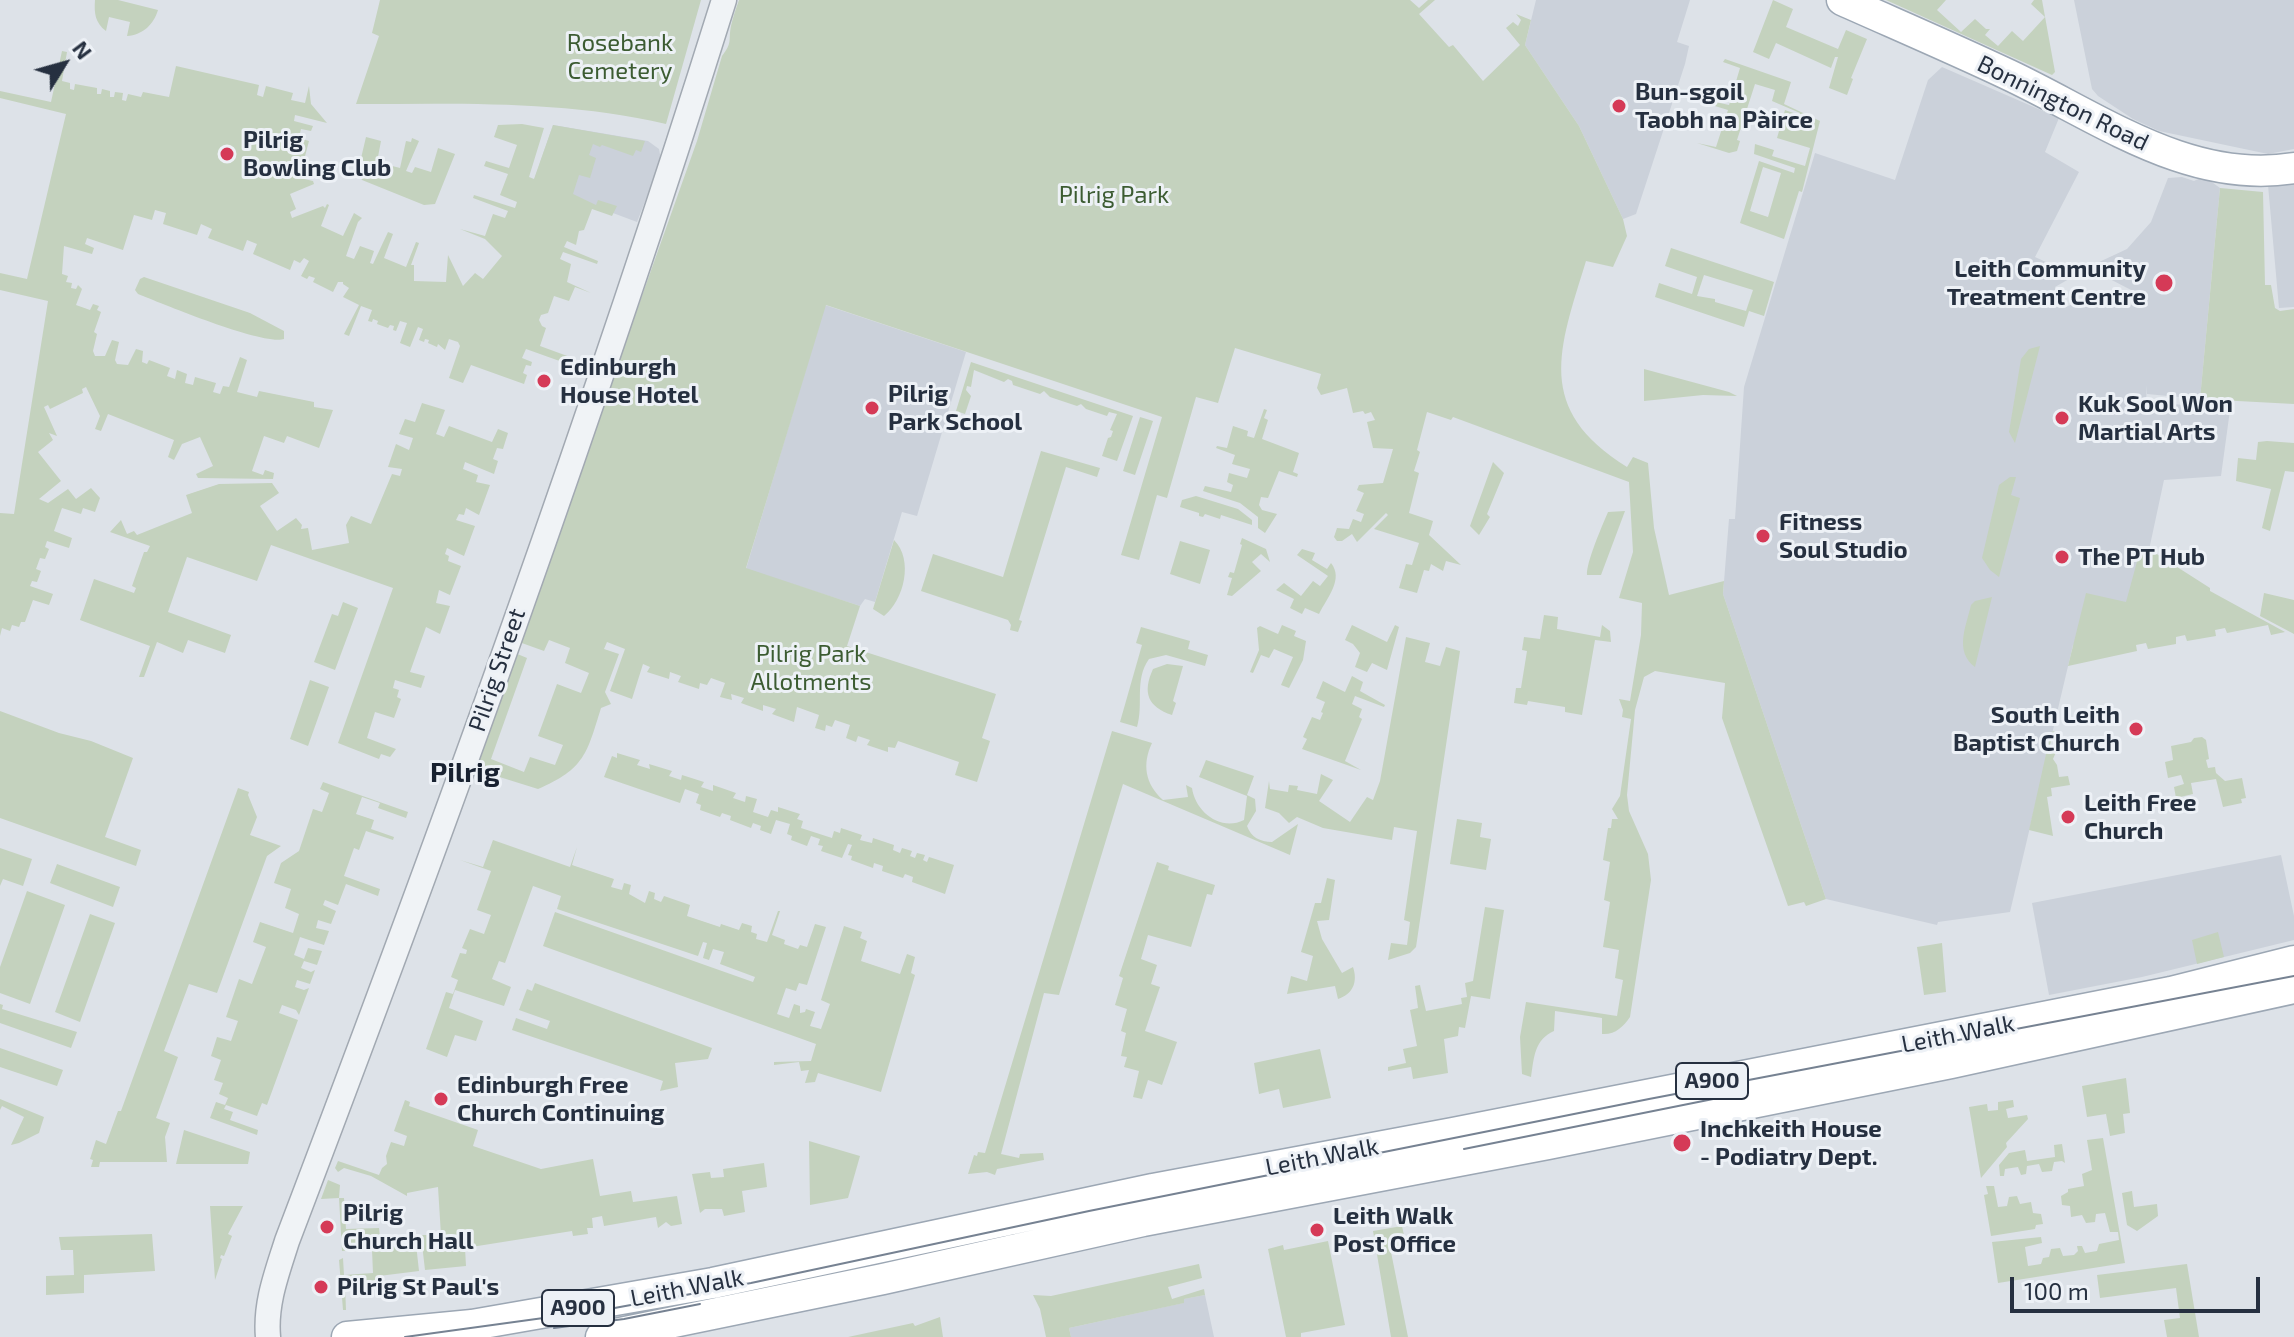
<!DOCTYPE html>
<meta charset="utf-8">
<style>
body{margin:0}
#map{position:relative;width:2294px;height:1337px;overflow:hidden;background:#dde2e8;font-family:"Exo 2",sans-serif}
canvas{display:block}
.north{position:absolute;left:24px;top:24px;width:80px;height:80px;-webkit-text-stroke:6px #edf1f6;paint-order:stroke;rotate:53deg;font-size:22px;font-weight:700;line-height:32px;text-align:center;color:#263040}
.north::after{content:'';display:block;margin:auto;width:28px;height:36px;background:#263040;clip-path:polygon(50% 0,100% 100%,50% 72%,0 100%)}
.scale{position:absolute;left:2010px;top:1277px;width:250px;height:36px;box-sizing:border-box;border:4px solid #263040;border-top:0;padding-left:10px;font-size:24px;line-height:28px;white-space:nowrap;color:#263040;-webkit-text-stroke:6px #edf1f6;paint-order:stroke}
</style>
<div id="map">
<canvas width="2294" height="1337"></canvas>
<div class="north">N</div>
<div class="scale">100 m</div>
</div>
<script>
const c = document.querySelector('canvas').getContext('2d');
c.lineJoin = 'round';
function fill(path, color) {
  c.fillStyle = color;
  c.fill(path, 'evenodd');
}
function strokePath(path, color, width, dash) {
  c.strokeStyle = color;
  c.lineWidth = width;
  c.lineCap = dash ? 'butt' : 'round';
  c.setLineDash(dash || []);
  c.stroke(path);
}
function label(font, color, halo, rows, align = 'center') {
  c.font = font + ' "Exo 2",sans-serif';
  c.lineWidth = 6;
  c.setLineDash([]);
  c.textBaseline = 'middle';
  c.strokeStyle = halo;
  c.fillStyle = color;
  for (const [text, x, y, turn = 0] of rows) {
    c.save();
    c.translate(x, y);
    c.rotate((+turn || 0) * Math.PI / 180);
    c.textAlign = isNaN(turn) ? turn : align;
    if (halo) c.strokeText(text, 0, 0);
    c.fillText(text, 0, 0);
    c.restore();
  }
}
const built = new Path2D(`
 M1536,0h154l-13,42 12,4 -4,18 -49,150 -13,5 -44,-93 -54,-81z
 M2074,0h220v149l-26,5 -109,-23 -26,-12 -35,-23 -6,-7z
 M1942,67l117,51 -14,34 34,20 -44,85 37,17 -3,5 -14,8 9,21 17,-8 52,5v-14l-29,-15 -7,-13 30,-14 24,-27 17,-44 14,-1 12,4 6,-3 9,2 11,8 -20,211 -53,-5v-9l-1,16 84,9 -9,66 -57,4 -15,70 5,4 -11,50 -70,41 -63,267 -72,10 -1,3 -111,-26 -103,-305 6,-75h6l9,-132 71,-234 80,27 33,-100z
 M553,125l95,16 11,8 2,11 -24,62 -104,-39z
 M2294,182v125l-15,1 -11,-123z
 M825,305l141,47 -49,164 -15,-4 -27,90 -10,-3 -5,7 -114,-37z
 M2281,855l13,61v24l-152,37 -93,18 -17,-92z
 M1205,1295l9,42h-143l-2,-9 114,-25v-4z`);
const green = new Path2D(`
 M95,0h23l40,10c-4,14 -15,25 -31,26l3,-14 -21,-5 -3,14c-11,-8 -12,-18 -11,-31z
 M380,0h321l-35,124c-102,-24 -206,-20 -310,-20l23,-68 -7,-3z
 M739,0h671l9,8 9,-8h7l-16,14 30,33 4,-2 30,36 37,-36 -14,-17 7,-6 5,4 3,-6 -5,-6 15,6 -6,25 54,81 44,93 4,17 -14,31 -27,-6c-27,88 -52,148 41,206l6,-10 15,6 6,65 15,67 55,-14 -1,13 103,305 -20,7 -2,-4 -16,4 -66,-188 3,-35 -70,-12 -11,6 -9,33 -8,85 2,16 19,43 3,26 -21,137c-7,10 -15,18 -28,17v-16l-47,-7 -1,20c-20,9 -20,27 -23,46l-9,-3 -2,-37 6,-35 91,14 6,-36 -8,-2 4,-28 -16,-3 7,-45 -6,-2 6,-38 -7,-2 5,-32h3l1,-9h6l-6,-10 8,-13 11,-77 -9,-2 1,-7 -4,-11 11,2 11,-66 1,-32 -23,-5 14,-46 -4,-70 -176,-65 -2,3 -24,-8 -10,38 3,2 -6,19 5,2 -10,40 24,8 -4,14 32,30 -15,-4 -3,10 -12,-7 -2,7 -5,-1 -7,23 -18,-5 7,-24 6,1 7,-22 -45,-14 14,-14 -2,-2 -29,29 -5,-8 -10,7h-5l-3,-4 3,-9 12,1 4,-10 8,3 3,-8 -8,-3 8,-18 -7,-3 2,-5 24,-2 10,-34 -20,-1 -6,-26 8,-2 -4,-8 -6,2 -2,-3 -10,2 -6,-25 -26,7 -4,-7 4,-14 -86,-26 -17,55 -22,-6 -29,101 -10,-3 -18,65 -18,-5 41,-138 -336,-112 -80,263 114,38 -13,40 149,48 -14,44 8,3 -13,41 -22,-7 4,-13 -61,-21 -3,7 -7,-1v5l-21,-7 3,-5 -12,-4 -2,6 -10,-4 4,-13 -15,-5 -3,7 -6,-2 -1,6 -10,-3 4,-13 -22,-8 -3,15 -22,-8 4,-5 -13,-4v6l-22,-8 3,-5 -13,-4 1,6 -12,-3 5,-14 -14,-5 -4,7 -7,-2 -1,6 -21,-7 3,-6 -11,-4 -1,7 -22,-7 3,-5 -7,-3 -11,35 -22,-8 15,-42 -18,-7 -3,7 15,5 -14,38 6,12 -10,4c-14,45 -16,61 -63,81l-64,-20 41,-116 12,5 -36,101 33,13 6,-15 25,8 8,-20 -25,-9 19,-52 24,9 8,-20 -24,-10 5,-15 -21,-8 -5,11 -25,-9 178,-501 25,-85c11,-14 6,-15 9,-30 2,-9 5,-18 8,-26z
 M1773,0l20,9 -7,18 52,22 8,-19 21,9 -16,39 2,1 -6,16 -18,-7 9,-31h-3l-4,11 -55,-25 -7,16 -16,-7z
 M1886,0h60l-9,10 24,22 14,-13 11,10h4l-5,6 13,11 14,-15 11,10 22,-24 -14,-13 3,-4h8l13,72 -3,3z
 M62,51l5,1 -5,29 8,2v6l4,1 1,-6 22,4v6h4l1,-5 8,2v6h4l1,-5 8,1 -1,7 4,1 2,-7 13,3 2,-5 26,5 7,-31 83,19 -2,10 6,2 3,-11 27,7 -2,7 14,3 4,-17 2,18 16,19 -32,-8 -1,6 19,5 -2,5 -10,-2 -2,9 10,3 -5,19 -9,-1 -2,9 8,2 -1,8 13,3 1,3 -24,10 6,15 -6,3 2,6 31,-12 2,2 2,-4 2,1 -8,21 22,10 11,-23 8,5 -4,4 -12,34 8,3 6,-13 14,5 -4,12 3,1 15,-32 5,2 -9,24 22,9 10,-25 3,1 -8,22h3v16l32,1 2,-27 15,31 12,-13 8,6 19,-23 -17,-17 -25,-10 25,7 8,-22 12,4 3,-7 -35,-13 1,-3 41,13 2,-6 -17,-7 8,-21 -24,-8 2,-5 23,7 8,-23 -23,-8 4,-12 24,-1 22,4 -15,49 5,2 19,-54 92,16 -4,11 -5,-2 -3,6 -31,-11 -2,2 -7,-3 -4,11 7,3 -6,20 -11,-3 -6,19 23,11 2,-5 19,6 -5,10 -20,-7 -8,21 -5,1 -3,14 -9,-4 -3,6 34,14 -1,3 -34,-12 -3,7 11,5 -4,18 24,11 -16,-6 -6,14 -15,-5 -6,17 -7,2 -2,5 3,6 4,2 -6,18 30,11 -2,7 -42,-15 -4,9 10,4 -1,4 -5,-1 -3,8 4,2 -3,9 -53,-19 -8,18 -14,-5 11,-32 -2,-4 -9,-3 -4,11 -7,-6 -1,3 -9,-4 1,-3 -4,-1 -1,3 -5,-2 4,-11 -5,-2 -8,20 -10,-4 7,-20 -7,-2 -4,10 -3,-1 1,-4 -4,-1 -2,3 -11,-4 1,-3 -5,-2 -1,3 -4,-1 4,-11 -11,-4 -12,30 -5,-2 15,-29 -16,-8 6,-9 -6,-4v-2h-5l-5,10 -20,-10 2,-4 -6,-2 -2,3 -6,-3 8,-15 -5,-3 -4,5 -6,-3 -4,10 -37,-16 4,-10 -10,-4 -4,11 -35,-13 4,-9 -11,-5 -4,11 -34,-11 3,-11 -11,-3 -3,10 -18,-5 -11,35 -36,-12 -2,6 9,4 -2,6 -28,-8 -2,28 6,2 -2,6 6,1 -1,5 5,1 2,-4 4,4 -6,16 14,5 3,-6 6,2 -2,4 4,2 -7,20 3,2 -4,17 2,5h10l7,-16 7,2 -4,18 2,4 11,1 8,-16 7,2 -1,11 5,2 2,-4 21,8 -3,8 8,3 2,-9 10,4 -2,9 8,2 2,-8 21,6 -3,9 7,2 3,-8 6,1 11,-30 7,3 -10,32 20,5 2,-6 55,11v5l19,3 -14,38 -32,-12 -3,7 -20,-7 -12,35 11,4 2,-5 9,3 -1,6 -75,-1 -2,-4 17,-8 -13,-29 -18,7 -8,16 -6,-3 6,-17 -66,-26 -7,17 -6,-2 5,-13 -14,-29 -4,2 1,4 -33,16 -2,-4 -4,2 13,29 -8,-3 4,7 -15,12 23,29 -22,18 9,4 20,-14 8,10 15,-11 9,10 -5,14 -12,-4 -2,6 -19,-6 -8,23 18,7 -3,10 -22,-7 -2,6 4,2 -4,10 -5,-1 -4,11 5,2 -4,11 -5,-1 -2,5 23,8 -4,11 -16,-5 -8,22h-4l-2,5 -7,-2 -2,6 -8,-3 -2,8v-123l14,1 34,-213 -48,-11v-17l27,6 39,-165 -66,-16v-7l51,11z
 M1725,59l66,23 -7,22 36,17 -18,71 -3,-1 -15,48 -44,-16 19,-62 35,12 1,-5 -41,-14 1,-10 19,6 -2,6 33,10 5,-18 -33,-10 8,-28 14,5 1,-2 -28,-12 3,-11 -20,-6 -18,56 3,1 -3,10 -8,2 -32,-10 19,4 12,-37 -23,-7 1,-3 23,5 11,-37 -17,-6zM1763,167l18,6 -13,44 -18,-6z
 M366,137l15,4 -4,21 23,6 6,-27 5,1 1,-4 7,3 -13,30 6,2 3,-6 16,5 7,-24 17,6 -20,50 -11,1 -62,-25 -4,-9z
 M2220,188l43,4 2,93h6l4,23 5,3 14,-2v95l-94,-5z
 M1671,248l103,34 -10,34 -15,-5 -5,16 -89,-30 4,-14 33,11 5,-17 -32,-11zM1704,275l49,15 -7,21 -31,-9v-3l-18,-3z
 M144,277l106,36 34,18v8c-20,7 -121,-35 -146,-45l-3,-4 5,-11z
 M2040,346l-25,97 -6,-11 12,-73 8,-10z
 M971,362l162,54 -16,45 -15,-5 6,-18 3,-1 2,-6 -3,-1 7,-16 -8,-2 -2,4 -21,-7 -5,-5 -4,2 -27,-9 -6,-6 -4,3 -27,-9 -1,-4 -4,-2 -4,3 -30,-12 -3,17 -4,-1 -1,4 5,6 -6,18 -9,-3z
 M1644,369l85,23 8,4 -34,-1 -59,6z
 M422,403l23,7 -9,24 8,3 5,-11 43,16 6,-13 10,4 -5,16 -6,-1 -4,11 5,2 -4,13 -29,-12 -2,7 15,6 -2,7 14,3 -11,30 -13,-7 -2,7 -5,-1 -3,6 19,6 -11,30 -17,-8 -2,6 4,2 -1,5 13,5 -11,29 -11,-5 -3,13 14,3 -10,28 -14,-7 -16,45 15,4 -4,12 -26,-8 -2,8 6,2 -2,7 4,2 -7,19 -19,-6 -8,26 29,11 -6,8 -9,-3 -2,5 -41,-16 55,-155 -122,-43 -14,36 -70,-24 -19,55 63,23 -6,18 -37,-13 -5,13 -26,-11 -13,35h-5l11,-31 -70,-26 14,-41 40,14 2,-5 -4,-2 12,-34h3l3,-6 -40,-14 11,-12 6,14 7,-3 3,4 55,-22 -6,-18 33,-11 53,-1 7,10 -19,13 17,25 19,-13 6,7 -1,4 7,-1 4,22 37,-7 -3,-18 5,-9 20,8 21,-50 8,2 2,-7 -14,-2 8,-23 13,6 4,-12 -14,-4 6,-15 10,3z
 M1264,409l3,1 -3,8 4,2 -6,19 37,14 -6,19 5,2 -1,3 -18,-6 -11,27 -7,-1 -2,8 3,5 15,4 -12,19 -7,-5v-11l-18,-14 -37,-12 2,-5 26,6 2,-7 -6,-3 2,-9 18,5 3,-9 -18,-5 3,-9 -19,-7 1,-2 10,2 6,-22 15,5 -1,5 7,2z
 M1140,417l13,4 -18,54 -12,-4z
 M2267,441l27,2v29l-9,-1 -15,60 -8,-3 9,-39 -35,-8 2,-23 18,2 2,-18z
 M1041,451l59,17 -3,9 -31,-10 -47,153 3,1 -4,11 -8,-2 1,-5 -3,-5 -87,-29 12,-37 70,23z
 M1493,462l11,11 -17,41 3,3 -11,18 -9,-9z
 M2010,477h6l-5,18 9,3 -21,79 -9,-7 -8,-12 17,-73z
 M1196,496l42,13 14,11v5l-31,-10 -1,4 -15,-5 -2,3 -4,-1v-3l-19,-6 2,-7z
 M1625,511l-24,64h-14c-1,-12 15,-49 21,-63z
 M1242,538l24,11 4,13 -9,-8 -9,8 9,9 -29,25 -5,-1 5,-17 -4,-1 2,-5 4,1 8,-28 -2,-1z
 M894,540c20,20 10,60 -10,76l-11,-7z
 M1180,541l30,9 -10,34 -30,-10z
 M2141,547l8,2 61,39v3l75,41 -14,3 -3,-10 -41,8 -2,-5 -10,2 1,6 -29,5 -2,-6 -9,2v7l-28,5 -2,-6 -10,2 1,6 -69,15 18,-73 40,9z
 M1302,549l13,4 -3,7 15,9 4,-6c13,16 -4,35 -12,51l-14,-6 -3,6 -12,-6 4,-9 -18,-9 8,-7 17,13 12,-15 7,5 8,-10 -31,-21z
 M2264,593l30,7v34l-34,-18z
 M1992,597l-17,70c-21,-16 -9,-40 -4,-62l4,-4z
 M343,602l15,6 -23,62 -21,-8 18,-48 6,2z
 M1544,615l14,2 -1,12 43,8 2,-12 8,6 1,11 -16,-2 -13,75 -17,-3v-5l-37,-6 -1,4 -13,-2 2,-15h5l6,-37 -5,-1 2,-13 16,2z
 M1282,625l14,6 -2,5 12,5 -3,19 -14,28 -8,-3 12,-28 -19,-8 -5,9 -8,-3 -8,18 -3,-1 9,-22 -2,-22 3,-2 18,8z
 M1352,625l35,17 8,-17 4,2 -12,43 -15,-7 -5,9 -12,-5 5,-14 -7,-9 -8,-4z
 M1141,627l49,14 -2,8 20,6 -3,11 -39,-11 -17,4c-15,21 -5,45 -12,68l-17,-5 22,-77 -6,-2z
 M1406,637l24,6 -5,19 15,4 6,-19 14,4 -44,296 -6,6 -22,7 3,-17 16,2 3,-23 -6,-2 13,-89 -23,-4 -2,13 -69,-12 -26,-11 -8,6 -10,-10 -14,-5 4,-27 1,8 18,3 1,-7 9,1 -1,4 20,4 4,-20 12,6 -14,21 31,21 17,-25 6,3 7,-19z
 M1167,664l16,2 -10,35 3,2 -4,12c-24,-8 -30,-22 -19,-46z
 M1352,676l11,6 -3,9 25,14 -1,2 -29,-11 -3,8 10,5 -3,8 3,2 -17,42 16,9 -59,-21 5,-10 -4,-2 9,-20 8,3 3,-7 -2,-1 4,-10 -9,-4 7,-17 22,11z
 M310,680l19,7 -21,59 -18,-7z
 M0,711l59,22 32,8 42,17 -28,79 36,13 -5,16 -136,-48z
 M1112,731l40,12c-10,21 -7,41 11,57l25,-3 -2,-12 6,3c3,23 28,44 52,32l3,-24 -48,-19 7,-17 48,16 -7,19 8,4 1,12 -9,15c4,11 13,16 25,16l26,-18 -8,31 -167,-71 -64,211 -15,-2 -43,161 18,4 1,-4 23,-1 1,7 -47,9 -2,6 -8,-3 -19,2 6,-19 3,1 1,-4 7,1z
 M2055,731l1,10h-5l-3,12 8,-1 -3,7 4,6 2,12 9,-1 2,9 -19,3 1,8 -5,1 6,39 -24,-6 22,-98z
 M2202,737l4,3 3,19 -3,1 2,8 7,-1 1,6 9,8 17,-3 4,20 -5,1 1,4 -19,4 -7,-28 -25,4 2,11 -17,4 -2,-11 10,-3 -3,-9 -13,3 -3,-16 8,-2 -2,-14 20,-4 3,-4z
 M617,753l23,7 -3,5 13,4 -1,-5 23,7 -3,5 12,4 1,-5 22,7 -3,5 12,4v-6l23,8 -3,5 12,4 1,-6 11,3 -4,13 15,5 3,-7 7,2v-5l22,7 -3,5 6,2 -2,7 31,10 2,-7 6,2 1,-5 21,7 -2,5 12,3 1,-5 21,7 -1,5 7,3 2,-5 10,3 -2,5 5,2 2,-5 8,2 -2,5 4,2 2,-5 25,8 -9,29 -33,-12 1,-5 -8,-3 -2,4 -21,-7 1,-5 -9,-3 -1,5 -22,-8 1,-4 -4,-1 4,-10 -4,-1 -6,14 -21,-7 2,-5 -5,-1 2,-6 -9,-3 -4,10 -16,-6 1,-4 -5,-2 3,-10 -14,-4 -5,14 -11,-4 1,-4 -8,-3 -2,5 -21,-8 1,-4 -9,-3 -2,4 -20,-7 1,-5 -5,-2 3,-9 -14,-5 -5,14 -76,-26 8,-21 5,2z
 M323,782l85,30 -2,6 -28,-10 2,-5 -18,-6 -6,17 18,6 -3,9 23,8 -1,3 -27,-9 -7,19 -5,-2 -10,28 36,13 -2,7 -32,-12 -8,21 -13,-5 -2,5 13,6 -5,13 -13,-4 -2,8 13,3 -5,14 -24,-8 -6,18 10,4 4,-11 14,3 -5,14 -13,-4 -3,7 10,4 4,-2 -5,14 -13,-4 -2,7 9,3 5,-2 -10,27 -3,-5 -14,-5 -3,8 19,7 -31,85 -5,-2 -5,13 -31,-11 -2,4 9,3 -3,8 28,10 -1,5 -47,-17 6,-16 9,3 3,-7 -9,-4 4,-11 -9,-3 7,-20 -10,-4 6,-19 14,4 7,-20 -12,-4 13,-38 13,5 14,-37 -13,-5 7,-20 33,11 6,-19 -14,-6 6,-19 -17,-6 7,-20 18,-12 14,-42 9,3 7,-19 -9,-4z
 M238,788l11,4 -1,3 9,22 -7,18 31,11 -14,10 -50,137 -28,-9 -25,67 14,6 -22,61 14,5 -5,14 2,25h-67l-1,5h-8l2,-7 -3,-1 6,-19 10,4 12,-33h3z
 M1457,819l25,4 -2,14 11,2 -5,31 -36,-6z
 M493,840l77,27 7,-20 -5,18 42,14 -3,8 11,3 2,-7 7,2 -2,9 16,9 4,-12 6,2 -1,6 7,3 3,-6 26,9 -3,11 33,11 1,-3 18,6 3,-7 10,3 -1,6 6,2 -1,5 11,3 11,-31h2l-8,24 13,5 -1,4 14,5 2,-4 7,2 8,-23 11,3 -19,58 -8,-2 -3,8 -10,-3 -9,26 12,4 5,-14 6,2v7l5,-1 1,-3 9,3 -5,14 11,3 9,-25 -9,-4 23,-74 18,6 -2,6 7,3 -6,20 39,13 7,-20 8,3 -4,16 4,2 -34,117 -63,-19 -3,9 -10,1 4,-13 -8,1 -2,-9 -25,3v-3l37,-1 5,-17 -273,-98 12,-34 198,70 2,-5 -35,-13 4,-12 -11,-3 -4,11 -6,-2 4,-15 -4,-1 -5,14 -141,-47 4,-13 -28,-10 -28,77 -6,-2 -7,18 19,8 -7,19 -49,-16 -6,18 34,13 -7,20 -21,-6 -8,22 -21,-8 20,-57 7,2 5,-14 -7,-3 9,-24 6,1 1,-4 -5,-2 8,-19 14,5 7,-19 -14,-5 14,-39 -31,-11 23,7z
 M0,848l32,11 -9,27 -20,-7 -3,7z
 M1157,862l12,4 -1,4 47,15 -3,10 -5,-1 -16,53 -43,-12 -7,24 16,6 -6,19 9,3 -15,44 32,11 -15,43 -14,-5 -6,19 -9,-2 6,-26 -15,-4 3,-10 -6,-1 5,-23 -5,-2 6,-22 -12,-4 8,-27 -4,-2z
 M57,864l63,23 -7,20 -63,-24z
 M1327,878l8,2 -6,40 -12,1 5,18 20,34 11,-6c5,15 0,27 -15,32l-3,-13 -48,8 4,-18 16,5 6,-25 -12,-4 14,-49h6z
 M27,891l38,14 -35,99 -30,-11v-26z
 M1485,907l19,3 -14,89 -19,-3 -6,32 -6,-1 -1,9 -14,3 4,34 -35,6 -2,-12 -23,4v-4l18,-4 -3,-14 14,-3 -7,-36 8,-2 -3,-22 5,-1 6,26 36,-7 -1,-6 6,-1 -2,-14 8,-2z
 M90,914l25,9 -35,99 -25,-10z
 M2218,932l6,25 -27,7 -5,-24z
 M1942,943l4,49 -22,3 -7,-48z
 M535,983l177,65 -4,11 -33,4 3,24 -18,4 3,-10 -151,-51 4,-12 31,11 3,-8 -31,-11 8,-21 5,2z
 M0,1004l3,1 -1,4 75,23 -6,16 -71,-25z
 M0,1048l63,22 -6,16 -57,-19z
 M1320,1049l11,49 -48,10 -4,-19 -20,5 -5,-31z
 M2126,1078l4,35 -7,1 2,19 -15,3 -4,-22 -19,3 -5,-31z
 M0,1099l44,18 -5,16 -20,10 -8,2 13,-28 -22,-11 -2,4z
 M405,1100l5,2 -1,4 69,24 -5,16 68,23 52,-10 7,37 31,-5 2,11 44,-6 5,28 -11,2 -5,-4 -8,6 -2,-11 -52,9 -2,-10 -10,2 1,10h-6l1,6 -15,2 -1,-5 -107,17 1,18 -41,4 -3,-26h-6l3,27 -40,5 1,10h-6l-1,-3 -28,2 1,25h-3l-4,-50 4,-2 1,17 29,-2 -1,-23 -30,1 -3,-53 -18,1 7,-19 12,5 -1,13h5l2,31 33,-1 2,19 30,-2 -1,-10h31l-3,-48 -31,6v3l-36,-20 -27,-8 -6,4 -3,-4 3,-7 41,14 3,-7 5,-4 -1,-8 5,-14 13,4 3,-10 -13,-5z
 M2013,1100l1,7 -8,2 2,9 19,-3 1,4 -22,24 1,4 -26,31 -12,-71 18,-3 1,7 10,-1v-8z
 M184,1130l66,22 -2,12h-72z
 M2103,1138l22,125 -127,20 -6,-41 49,-5 1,6 -17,4 3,19 13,-2 2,-6 6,-1 2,-8 9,-1 3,8 11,-1 4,-4 -1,-5h5l3,7 12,-2 2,-7 20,-4 -1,-8h-8l-5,-19 -9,1 -1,8 -9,1 -4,-8 -11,2 -1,-11 -8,-1 -1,-9 7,-4v-3l16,-3 -2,-12 10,-4 -5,-30z
 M809,1141l51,15 -12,42 -38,7z
 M2062,1144l3,19 -3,-2 -8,1 -2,9 -10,1 -3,-8 -12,2 -1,8 -5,1 -3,-8 -13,2 -1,7h-4l-1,-11 10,-12 16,-3 2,11 28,-4 -1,-12z
 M764,1163l3,24 -25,4 3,21 -21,4 -2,-7h-17l-5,4 -8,-39 18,-2 1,6 13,-1 -1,-8z
 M1986,1186h8l4,21 9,-1 2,-9 8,-1 3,8 11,-2 2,11 8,1 2,10 -7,1 -1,4 -44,7 -7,-41 4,-1z
 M2132,1191l2,16 23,-3 1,12 -21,15 -10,-6 -5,-32z
 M210,1206h33l-15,28 4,2 -8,20 -3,-1 -1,3 2,1 -7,21z
 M1402,1226l3,14 -4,4 1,5 -11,3 17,85h-17l-18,-106z
 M152,1234l3,37 -71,4v18l-38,2v-19l28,-1 -1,-25h-12l-2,-13z
 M1328,1241l17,84 -44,8v4h-15l-18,-88 15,-4 1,5z
 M1199,1264l3,14 -34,9 4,12 32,-10 1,6 -21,4v4l-115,25 2,9h-25l-6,-28 -7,-14 18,1z
 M2187,1264l12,73h-32l-3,-17 16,-2 -4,-30 -76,10 -3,-23z
 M940,1317l3,20h-95l65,-14 2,3z`);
const minor = new Path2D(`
 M268,1337c-3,-34 9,-64 19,-96 156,-410 306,-823 437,-1241`);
const major = new Path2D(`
 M1842,0c56,25 112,49 167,75 91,43 180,110 285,93
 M347,1337l125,-12 241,-42 440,-94 300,-56 718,-141 123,-31
 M601,1337l282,-58 260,-58 405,-77 403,-81 343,-75`);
const tram = new Path2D(`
 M1464,1149l274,-55
 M554,1328l70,-9 76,-15
 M405,1337l204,-28 142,-26 338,-72 560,-112 645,-123`);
const markers = [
 [1619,106,8,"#d53a57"],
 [227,154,8,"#d53a57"],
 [2164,283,10,"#d53a57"],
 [544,381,8,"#d53a57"],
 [872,408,8,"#d53a57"],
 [2062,418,8,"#d53a57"],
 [1763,536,8,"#d53a57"],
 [2062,557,8,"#d53a57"],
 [2136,729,8,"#d53a57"],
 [2068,817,8,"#d53a57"],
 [441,1099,8,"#d53a57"],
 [1682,1143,10,"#d53a57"],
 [327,1227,8,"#d53a57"],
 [1317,1230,8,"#d53a57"],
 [321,1287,8,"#d53a57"]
];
const shields = [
 [1712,1081,72],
 [578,1308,72]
];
const shieldNames = [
 ["A900",1712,1081],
 ["A900",578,1308]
];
const parkNames = [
 ["Rosebank",620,43],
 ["Cemetery",620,71],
 ["Pilrig Park",1114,195],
 ["Pilrig Park",811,654],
 ["Allotments",811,682]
];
const poiNames = [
 ["Bun-sgoil",1635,92],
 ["Taobh na Pàirce",1635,120],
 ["Pilrig",243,140],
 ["Bowling Club",243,168],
 ["Leith Community",2146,269,"right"],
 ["Treatment Centre",2146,297,"right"],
 ["Edinburgh",560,367],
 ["House Hotel",560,395],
 ["Pilrig",888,394],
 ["Park School",888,422],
 ["Kuk Sool Won",2078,404],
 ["Martial Arts",2078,432],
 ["Fitness",1779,522],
 ["Soul Studio",1779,550],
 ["The PT Hub",2078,557],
 ["South Leith",2120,715,"right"],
 ["Baptist Church",2120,743,"right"],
 ["Leith Free",2084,803],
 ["Church",2084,831],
 ["Edinburgh Free",457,1085],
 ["Church Continuing",457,1113],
 ["Inchkeith House",1700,1129],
 ["- Podiatry Dept.",1700,1157],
 ["Pilrig",343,1213],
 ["Church Hall",343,1241],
 ["Leith Walk",1333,1216],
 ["Post Office",1333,1244],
 ["Pilrig St Paul's",337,1287]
];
const streetNames = [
 ["Bonnington Road",2063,103,26],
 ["Pilrig Street",497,670,-71],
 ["Leith Walk",1958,1034,-11],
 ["Leith Walk",1322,1157,-11],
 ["Leith Walk",687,1288,-11]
];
const quarterNames = [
 ["Pilrig",465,773]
];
fill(built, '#cbd1da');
fill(green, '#c4d2be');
strokePath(minor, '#a2a9b2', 27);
strokePath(major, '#9ca7b4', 33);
strokePath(minor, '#f0f3f6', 24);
strokePath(major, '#fff', 30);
strokePath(tram, '#768292', 2);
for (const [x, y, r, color] of markers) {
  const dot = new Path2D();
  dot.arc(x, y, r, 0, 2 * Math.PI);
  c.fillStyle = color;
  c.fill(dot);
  strokePath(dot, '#edf1f6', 3);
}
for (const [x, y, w] of shields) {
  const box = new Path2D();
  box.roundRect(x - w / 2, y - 18, w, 36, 6);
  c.fillStyle = '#edf1f6';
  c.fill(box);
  strokePath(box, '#263040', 2);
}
label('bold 22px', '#263040', null, shieldNames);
label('24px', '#3c5c32', '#edf1f6', parkNames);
label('bold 24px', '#263040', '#edf1f6', poiNames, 'left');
label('24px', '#263040', '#edf1f6', streetNames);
label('bold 28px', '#182130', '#edf1f6', quarterNames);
</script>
